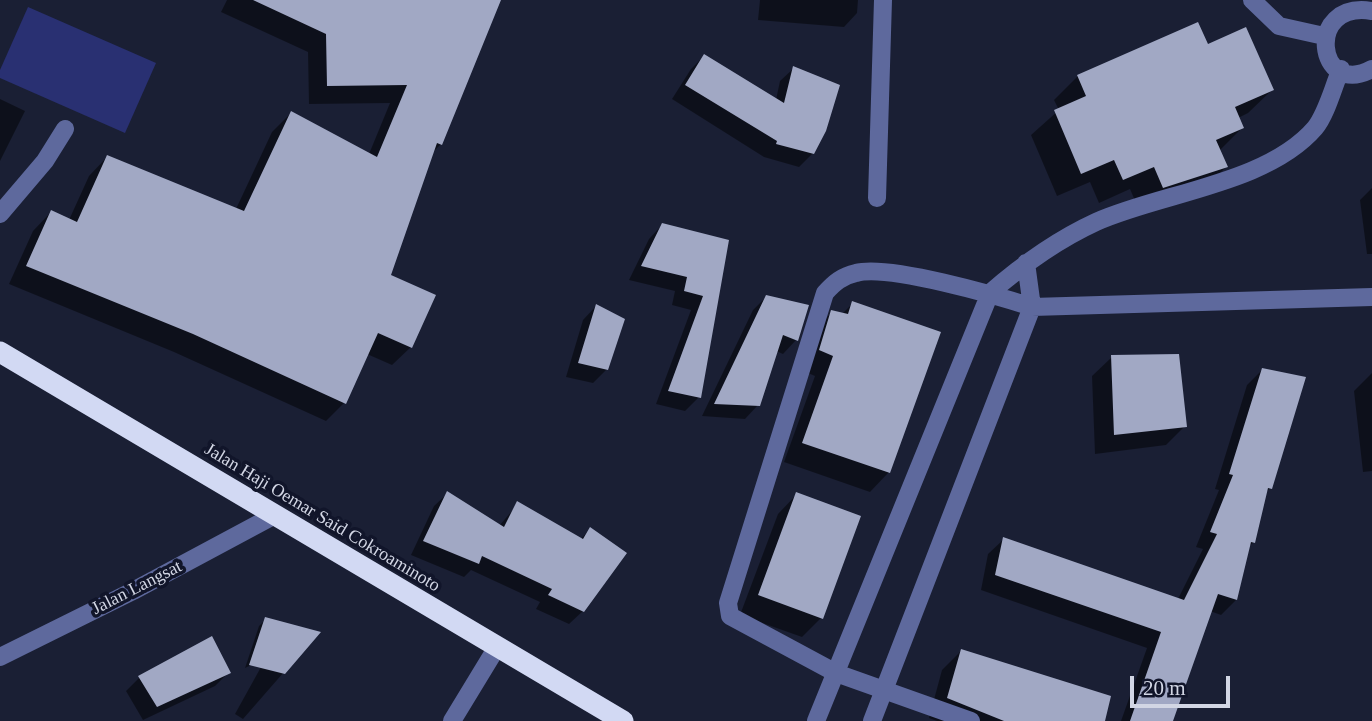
<!DOCTYPE html>
<style>
body{margin:0}
#map{position:relative;width:1372px;height:721px;overflow:hidden;background:#1a1f34;font-family:Georgia,serif}
canvas{display:block}
.scale{position:absolute;left:1130px;top:676px;width:100px;height:32px;box-sizing:border-box;border:4px solid #d2d6e4;border-top:0;padding-left:9px;font-size:21px;line-height:24px;white-space:nowrap;color:#d2d6e4;-webkit-text-stroke:5px #11152a;paint-order:stroke}
</style>
<div id="map">
<canvas width="1372" height="721"></canvas>
<div class="scale">20 m</div>
</div>
<script>
const c = document.querySelector('canvas').getContext('2d');
c.lineJoin = 'round';
function fill(path, color) {
  c.fillStyle = color;
  c.fill(path, 'evenodd');
}
function strokePath(path, color, width, dash) {
  c.strokeStyle = color;
  c.lineWidth = width;
  c.lineCap = dash ? 'butt' : 'round';
  c.setLineDash(dash || []);
  c.stroke(path);
}
function label(font, color, halo, rows, align = 'center') {
  c.font = font + ' Georgia,serif';
  c.lineWidth = 7;
  c.setLineDash([]);
  c.textBaseline = 'middle';
  c.strokeStyle = halo;
  c.fillStyle = color;
  for (const [text, x, y, turn = 0] of rows) {
    c.save();
    c.translate(x, y);
    c.rotate((+turn || 0) * Math.PI / 180);
    c.textAlign = isNaN(turn) ? turn : align;
    if (halo) c.strokeText(text, 0, 0);
    c.fillText(text, 0, 0);
    c.restore();
  }
}
const green = new Path2D(`
 M28,7l128,56 -31,70 -125,-55v-8z`);
const shadow = new Path2D(`
 M227,0h272l-58,144 -9,9 -43,123 22,71 -19,18 -25,-11 -23,49 -18,18 -152,-69 -165,-68 24,-53 18,-19 18,8 20,-44 18,-19 129,52 36,-77 19,-19 78,41 21,-51 -81,1 -1,-52 -87,-40z
 M760,0h98l-1,13 -13,14 -86,-7z
 M1207,46l65,44 -24,23 -10,5 4,10 -23,23 7,16 -24,24 -63,19 -9,-21 -31,14 -9,-21 -33,14 -26,-61 28,-25 -5,-10 24,-24z
 M704,56l72,44 4,-19 14,-13 19,85 -14,14 -35,-10 -92,-58 19,-30z
 M0,99l25,12 -25,50z
 M1372,188v66h-5l-7,-54z
 M662,225l65,16 -28,156 -14,14 -29,-7 35,-94 -19,-5 3,-14 -46,-11 20,-41z
 M766,297l30,43 -13,14 -7,-3 -18,54 -13,14 -43,-3 51,-106z
 M853,303l36,169 -19,20 -86,-30 31,-86 -14,-6 12,-38 19,-20 9,3z
 M596,306l11,63 -14,14 -27,-6 17,-57z
 M1112,357l73,69 -19,19 -71,9 -3,-78z
 M1262,370l8,118 -5,5 -11,49 -6,5 -12,53 -15,15 -11,-4 -39,110h-50l26,-73 -166,-58 7,-36 16,-15 174,60 25,-50 -7,-2 23,-57 -4,-1 32,-104z
 M1372,373v98l-9,1 -9,-81z
 M448,493l51,33 19,-22 63,35 9,-10 -7,82 -14,13 -33,-15 4,-7 -69,-32 -7,7 -53,-22 23,-49z
 M797,494l24,124 -19,19 -62,-22 38,-101z
 M266,619l52,14 -75,86 -8,-5 31,-56 -21,10 14,-42z
 M961,651l142,70h-166l-8,-3 13,-48z
 M229,672l-14,14 -72,34 -17,-29 13,-13z`);
const building = new Path2D(`
 M253,0h248l-59,145 -5,-2 -46,132 45,20 -24,53 -34,-15 -32,71 -153,-70 -167,-68 25,-56 26,12 30,-67 137,56 47,-100 86,46 30,-72 -80,1 -1,-52z
 M1198,22l10,22 38,-17 28,63 -39,17 9,21 -28,12 12,27 -65,21 -9,-21 -31,13 -9,-20 -33,14 -27,-64 32,-14 -9,-21z
 M704,54l80,49 9,-37 47,19 -14,46 -12,23 -38,-10 1,-3 -92,-56z
 M662,223l67,17 -28,158 -33,-7 35,-95 -19,-5 3,-14 -46,-11z
 M766,295l43,10 -11,36 -15,-6 -23,71 -46,-2z
 M852,301l89,31 -51,141 -88,-30 31,-87 -14,-6 12,-40 17,4z
 M596,304l29,15 -17,51 -30,-7z
 M1179,354l8,73 -73,8 -3,-80z
 M1262,368l44,9 -34,112 -4,-1 -13,55 -4,-1 -14,58 -19,-6 -45,127h-43l31,-89 -166,-57 8,-38 181,63 33,-66 -7,-2 23,-57 -4,-1z
 M447,491l57,36 13,-26 66,38 7,-12 37,26 -43,59 -36,-17 4,-6 -70,-33 -3,8 -56,-23z
 M796,492l65,24 -38,103 -65,-24z
 M265,617l56,15 -36,42 -36,-9z
 M212,636l19,37 -74,34 -19,-31z
 M961,649l150,47 -6,25h-101l-57,-23z`);
const minor = new Path2D(`
 M1252,0l27,26 45,10
 M1372,11c-68,-11 -55,88 0,58
 M877,198l6,-198
 M0,214l45,-53 20,-32
 M0,657l133,-66 140,-75
 M452,721l45,-74
 M816,721l174,-428c31,-27 69,-54 106,-71 64,-29 171,-38 219,-94 12,-15 18,-41 26,-59
 M872,721l160,-414 -6,-44
 M971,721l-135,-48 -106,-57 -2,-13 97,-310c9,-10 17,-17 31,-20 32,-9 142,23 176,34l340,-10`);
const highway = new Path2D(`
 M0,352l623,369`);
const streetNames = [
 ["Jalan Haji Oemar Said Cokroaminoto",322,518,31],
 ["Jalan Langsat",137,588,-27]
];
fill(green, '#293072');
fill(shadow, '#0007');
fill(building, '#a1a8c4');
strokePath(minor, '#5e699d', 18);
strokePath(highway, '#d2d9f3', 21);
label('18px', '#d2d6e4', '#11152a', streetNames);
</script>
